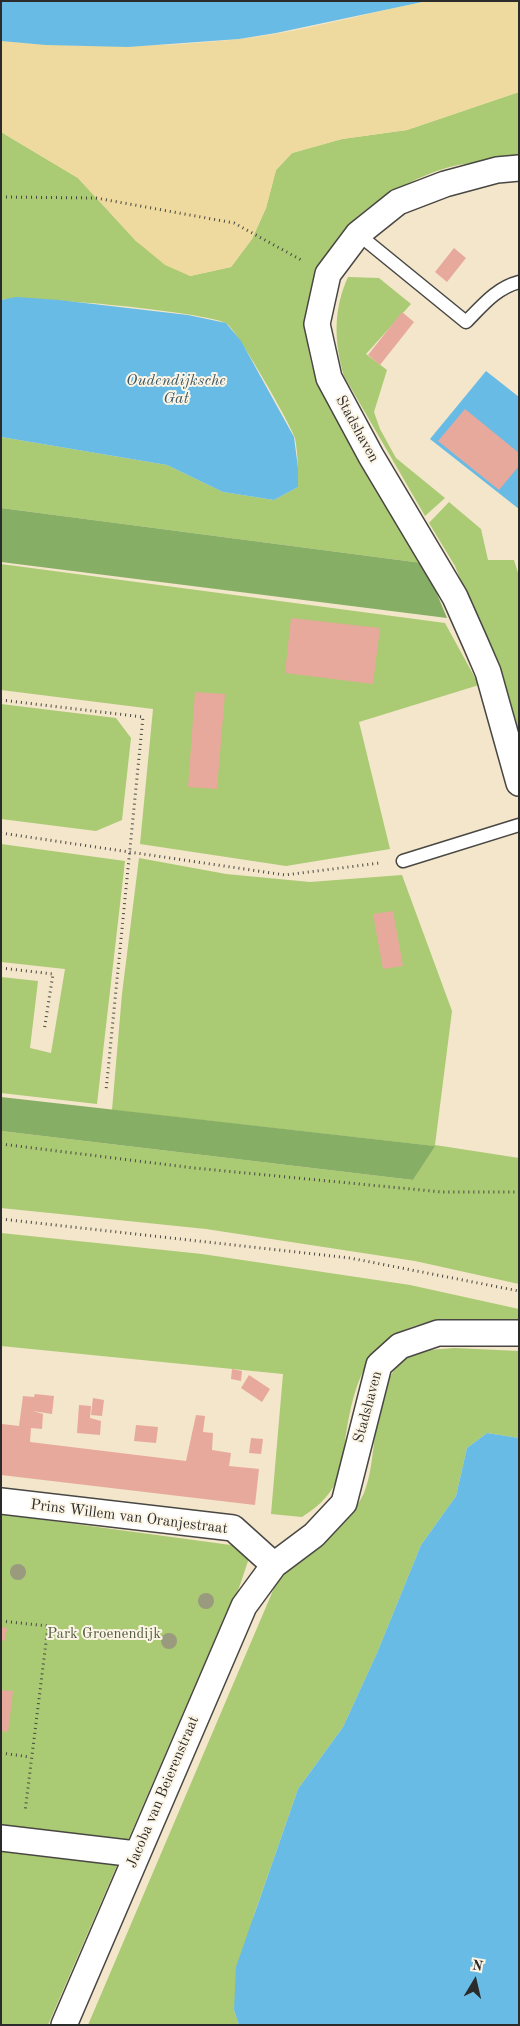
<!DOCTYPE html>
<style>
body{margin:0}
#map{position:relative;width:520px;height:2026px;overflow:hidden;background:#f3e6cb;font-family:"Old Standard TT",serif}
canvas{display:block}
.frame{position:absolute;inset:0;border:2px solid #2b2b2b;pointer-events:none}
.north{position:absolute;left:450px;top:1956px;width:50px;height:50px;-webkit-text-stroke:4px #fcf5e5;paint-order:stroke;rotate:9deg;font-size:14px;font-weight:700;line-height:20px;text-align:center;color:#2b2b2b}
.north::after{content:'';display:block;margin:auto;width:18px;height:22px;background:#2b2b2b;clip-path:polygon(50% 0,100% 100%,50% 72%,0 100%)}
</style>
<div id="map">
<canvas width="520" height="2026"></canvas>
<div class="frame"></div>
<div class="north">N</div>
</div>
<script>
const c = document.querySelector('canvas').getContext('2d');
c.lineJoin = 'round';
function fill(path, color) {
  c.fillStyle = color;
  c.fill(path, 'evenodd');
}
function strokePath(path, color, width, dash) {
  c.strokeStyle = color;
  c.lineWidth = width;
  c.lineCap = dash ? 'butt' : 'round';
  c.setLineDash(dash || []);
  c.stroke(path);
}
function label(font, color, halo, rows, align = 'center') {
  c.font = font + ' "Old Standard TT",serif';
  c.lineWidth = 4;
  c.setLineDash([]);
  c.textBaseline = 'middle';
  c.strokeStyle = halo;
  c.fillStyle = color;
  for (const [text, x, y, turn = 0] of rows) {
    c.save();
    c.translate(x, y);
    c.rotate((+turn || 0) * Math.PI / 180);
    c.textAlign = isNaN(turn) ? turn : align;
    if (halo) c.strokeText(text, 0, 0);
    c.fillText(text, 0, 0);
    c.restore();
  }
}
const green = new Path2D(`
 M519,92v70c-20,0 -42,0 -61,3 -43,9 -113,48 -130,90 -5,12 -7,25 -10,37 -3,13 -9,28 -10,41 -2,26 11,53 22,76l92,154 -421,-55v-71l166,28 56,27 51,8 24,-13c0,-16 0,-33 -3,-49 -4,-13 -57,-106 -68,-114 -17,-12 -200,-29 -226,-24v-168l77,46 58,63 54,35 41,-9 21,-28 14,-31 10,-38 16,-17 50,-14 65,-9z
 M348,277l31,1 32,26 -45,50 21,16 -13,42 6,17 16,29 49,40 -20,18 -81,-140c-10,-34 -11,-66 4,-99z
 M449,502l32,27 7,31h26l5,16v167l-24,-79 -40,-98 -26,-43z
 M1,564l444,59 34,62 -120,37 31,127 -104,17 -146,-22 13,-135 -152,-19z
 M1,704l115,14 15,20 -9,82 -26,11 -95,-12z
 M1,844l124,17 -28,243 -96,-11v-116l37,4 -8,67 21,5 14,-84 -64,-7z
 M139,858l87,16 84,8 92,-7 50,136 -17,134 84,13v126l-104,-23 -209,-32 -205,-21v-77l412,49 21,-34 -322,-36 10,-116z
 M1,1233l201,21 208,31 109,24v13c-35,-1 -73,-7 -107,5 -50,17 -60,68 -67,115 -2,13 -3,28 -9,40 -8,16 -20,26 -34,35l-31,-3 12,-140 -282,-28z
 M455,1348l64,3v87l-32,-5 -20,15 -11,48 -35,49 -44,108 -34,74 -45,62 -44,126 -20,95 5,15h-151l195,-458c30,-21 65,-39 81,-74 18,-42 1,-125 57,-141 10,-3 23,-3 34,-4z
 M1,1514l252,34c-9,21 -13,45 -26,63l-179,414h-47z`);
const forest = new Path2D(`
 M1,508l421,55 8,14 17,41 -446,-56z
 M1,1097l434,49 -22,34 -412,-49z`);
const sand = new Path2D(`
 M427,1h92v91l-112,38 -65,9 -50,14 -16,17 -10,38 -14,31 -21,28 -41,9 -25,-11 -29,-24 -58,-63 -77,-46v-91c91,8 184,7 274,-7 51,-9 102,-23 152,-33z`);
const water = new Path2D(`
 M1,1h426l-151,32 -37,6 -111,8 -82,-2 -45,-4z
 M16,297l43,3 129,15 38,8 15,18 53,96 4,31v19l-24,13 -51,-8 -56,-27 -166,-28v-137z
 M486,371l33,26v112l-89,-70z
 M487,1433l32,5v587h-280l-5,-15 2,-43 62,-178 45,-62 34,-74 44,-108 35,-49 11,-48z`);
const building = new Path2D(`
 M454,248l12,10 -19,24 -12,-10z
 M402,312l12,10 -34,43 -12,-10z
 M465,409l54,44v13l-20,24 -61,-49z
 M291,618l89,10 -7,56 -88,-11z
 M195,692l30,2 -8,95 -29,-2z
 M393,911l10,55 -20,3 -10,-55z
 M232,1369l10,2 -1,10 -10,-2z
 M249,1375l21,14 -8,13 -21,-14z
 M35,1394l19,2 -2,18 -19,-3 10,3 -1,15 -11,-1 -1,14 156,19 10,-46 9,1 -2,16 10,1 -1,17 19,3 -2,13 30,3 -4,36 -254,-30 1,-51 17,2 4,-30 11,1z
 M93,1398l11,2 -2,16 -11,-1z
 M79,1405l12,1 -1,12 11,3 -1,14 -23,-2z
 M136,1425l22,2 -2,16 -22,-2z
 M251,1438l12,1 -2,15 -12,-1z
 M1,1627l6,1 -2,13 -4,-1z
 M1,1690l12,1 -5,41 -7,-1z`);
const path = new Path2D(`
 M1,197l95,1 138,25 69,38
 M1,700l142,17 -37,374
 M1,833l284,42 95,-12
 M1,968l52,6 -9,57
 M1,1144l193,24 248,24h77
 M1,1219l349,39 169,33
 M1,1621l47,5 -23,186
 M1,1753l29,4`);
const lane = new Path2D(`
 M358,234l108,88c16,-16 30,-34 53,-40
 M403,861l116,-36`);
const street = new Path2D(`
 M519,168l-22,2 -52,14 -47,18 -40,32 -30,40 -11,50 12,54 42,78 84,141 20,45 13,30 31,111
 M1,1501l232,27 41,37
 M1,1838l135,16
 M64,2025l180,-419 30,-41 40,-30 30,-32 35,-138 21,-19 38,-13h81`);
const trees = [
 [18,1572],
 [206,1601],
 [169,1641]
];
const streetNames = [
 ["Stadshaven",357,429,61],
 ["Stadshaven",368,1407,-75],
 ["Prins Willem van Oranjestraat",129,1517,7],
 ["Jacoba van Beierenstraat",163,1792,-67]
];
const parkNames = [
 ["Park Groenendijk",104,1634]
];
const waterNames = [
 ["Oudendijksche",176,381],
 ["Gat",176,399]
];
fill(green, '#aaca73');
fill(forest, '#87ae65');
fill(sand, '#eeda9e');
fill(water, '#68bbe4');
fill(building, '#e7a99b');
strokePath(lane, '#494743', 15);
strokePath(street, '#494743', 28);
strokePath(path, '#494743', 3, [1, 4]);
strokePath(lane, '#fff', 12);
strokePath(street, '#fff', 25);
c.fillStyle = '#9a9a7f';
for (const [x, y] of trees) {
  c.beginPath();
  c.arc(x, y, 8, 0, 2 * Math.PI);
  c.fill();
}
label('15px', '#2b2b2b', '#fcf5e5', streetNames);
label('15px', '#515b41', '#fcf5e5', parkNames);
label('italic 16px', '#3d5662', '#fcf5e5', waterNames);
</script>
